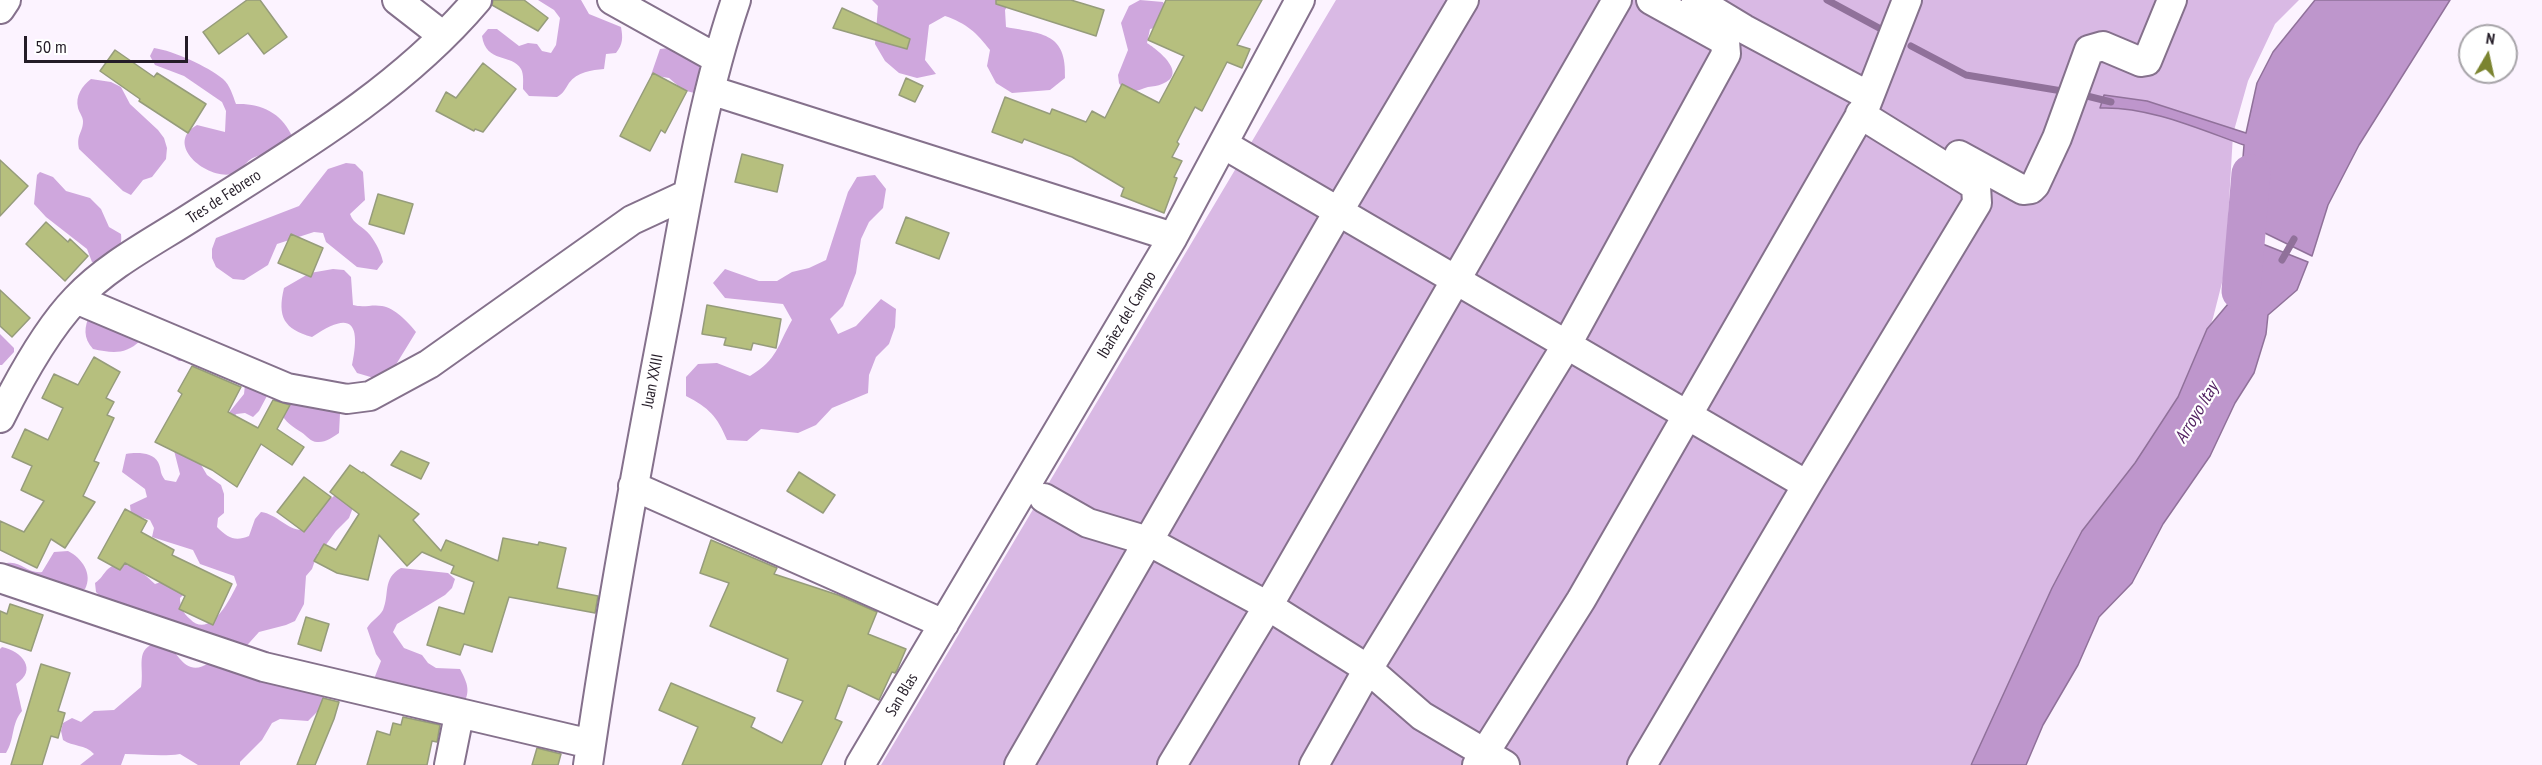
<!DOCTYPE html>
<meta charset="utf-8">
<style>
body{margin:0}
#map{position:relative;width:2542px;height:765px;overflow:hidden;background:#fcf3ff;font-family:"PT Sans Narrow",sans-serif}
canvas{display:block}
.north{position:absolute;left:2458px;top:24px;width:60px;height:60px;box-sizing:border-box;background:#fff;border:2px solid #a7a4a9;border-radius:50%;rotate:9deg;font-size:16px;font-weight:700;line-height:24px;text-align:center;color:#241c27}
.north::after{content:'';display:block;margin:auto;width:21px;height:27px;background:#7b8430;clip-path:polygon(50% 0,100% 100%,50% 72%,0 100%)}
.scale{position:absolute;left:24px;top:36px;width:164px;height:27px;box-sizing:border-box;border:3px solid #241c27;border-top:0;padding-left:8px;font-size:18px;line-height:21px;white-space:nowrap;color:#241c27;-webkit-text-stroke:4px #fff;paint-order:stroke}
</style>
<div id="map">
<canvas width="2542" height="765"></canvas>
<div class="north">N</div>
<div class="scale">50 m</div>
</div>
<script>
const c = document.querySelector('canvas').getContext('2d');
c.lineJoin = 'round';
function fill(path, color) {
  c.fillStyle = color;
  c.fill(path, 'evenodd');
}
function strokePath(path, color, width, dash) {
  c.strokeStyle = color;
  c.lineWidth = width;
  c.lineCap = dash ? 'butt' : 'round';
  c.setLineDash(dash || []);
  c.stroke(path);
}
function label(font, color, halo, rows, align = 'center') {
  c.font = font + ' "PT Sans Narrow",sans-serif';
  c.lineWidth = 4.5;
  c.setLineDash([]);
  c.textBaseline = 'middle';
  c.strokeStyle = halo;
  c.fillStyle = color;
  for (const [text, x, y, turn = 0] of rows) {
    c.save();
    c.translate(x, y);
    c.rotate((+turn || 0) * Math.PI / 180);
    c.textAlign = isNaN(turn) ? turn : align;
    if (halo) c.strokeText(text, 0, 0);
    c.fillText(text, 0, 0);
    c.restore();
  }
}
const green = new Path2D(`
 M1336,0h963l-24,24 -27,57 -15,53 -8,137 -12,47 -18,51 -28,60 -197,336h-1089z`);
const forest = new Path2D(`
 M538,0h43l8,14 32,13c2,11 2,17 -5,26l-10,1 -2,15c-12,1 -27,3 -35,14 -4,6 -5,10 -12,14l-28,-1 -6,-7c0,-6 1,-15 -2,-20 -9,-16 -35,-5 -39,-33l6,-7h9l22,17 9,-3 9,1 5,7 9,2 5,-8 4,-27 -6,-8z
 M872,0h140l-7,10 1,17c37,7 61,6 59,51l-15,12 -38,3 -16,-10 -9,-17 3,-16c-13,-17 -24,-27 -45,-34l-16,9 -4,35 11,14 -19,4 -18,-5 -14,-12 -10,-17 3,-38z
 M1140,0l23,2 5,9 -9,16 -9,2 -3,14c11,7 42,31 15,41 -4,2 -9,2 -14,3 -7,2 -15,7 -22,3 -1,0 -7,-6 -7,-7l-1,-8 10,-25 -7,-27 8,-17z
 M154,48c20,3 53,18 69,31 7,6 10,17 13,25 24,-1 44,8 55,30l-2,10c-18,15 -17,7 -34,13 -9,3 -13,14 -23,17 -25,6 -69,-30 -35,-49l28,7 1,-21 -4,-9 -38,-26 -29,-11 -5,-9z
 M669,48c23,9 35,10 31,38l-6,7 -11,-3 -14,-12 -18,-3 9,-26z
 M91,79l20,3 10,5 9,17 28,26 6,8 3,10 -1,11 -14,18 -9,3 -12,15 -8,-4 -44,-42c-3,-15 4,-16 4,-28 0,-4 -4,-9 -5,-13 -3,-12 4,-22 13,-29z
 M346,163l9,1 8,8 2,28 -15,14c4,11 13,12 20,21 6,8 11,17 13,27l-6,8 -20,-3 -31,-25 -3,-9 -9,-1 -37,12 -9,21 -24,15 -11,-1 -17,-12 -4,-9v-9l4,-11 83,-32 29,-37z
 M40,172l13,5 13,14 24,7 11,11 8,18 12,7c2,16 -8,22 -20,30l-9,-2 -5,-13 -41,-32 -12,-13 3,-29z
 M875,175l11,14 -3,19 -14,14 -8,17 -5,34 -13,33 -13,13 8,15 18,-8 25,-27 15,10 -1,18 -6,17 -13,13 -7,18 -1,18 -36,15 -16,17 -18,8 -37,-4 -14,12 -20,-1c-10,-24 -18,-32 -41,-44v-19l12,-13 19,-1 33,13c28,-17 27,-30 42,-56l-9,-16 -58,-6 -12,-15 12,-14 34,12h18l15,-9 17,-4 17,-8 22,-68 9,-15z
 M333,269l11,1 7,7 2,28c11,3 19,-1 29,1 13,2 26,16 34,26l-24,39 -18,7 -17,-5 -5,-8c9,-43 -1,-55 -40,-28 -28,-8 -35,-20 -28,-49l26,-15z
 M90,314l50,27c-15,14 -28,12 -47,8 -10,-11 -9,-22 -3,-35z
 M0,334l14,14v4l-12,13h-2z
 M177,349l91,45 -9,17 -6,6 -8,-4 -9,1 -4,9 -5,-8 17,-21 1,-9 -57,-24h-9l-8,-5z
 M283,395l53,11 4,8 -1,19c-6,4 -14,10 -22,9 -6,0 -10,-6 -16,-10 -15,-10 -25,-16 -18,-37z
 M169,431l28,27 10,17 14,10 3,9v19l-6,5 -1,9c11,11 18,15 32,9l6,-17 6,-7c16,2 26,18 41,18l14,-12 8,-16 9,-5 6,-7 13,9v11l-3,8 -13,13 -11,15 -7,6 -6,17 -6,7 -2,28 -9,17 -9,4 -27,7 -18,20 -125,-40 -20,-20 -1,-9c6,-4 8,-9 13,-14 15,-14 36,4 47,15l9,-3 23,10 -7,7c0,9 3,15 10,21 20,21 40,-20 47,-34l-3,-9 -34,-12 -7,-14 -41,-13 2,-9 -4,-8 -19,-6 -1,-9 17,-8 -2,-8 -23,-17 4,-18c10,-2 27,-2 32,8 4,8 1,10 7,18l11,2 4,-8z
 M68,551c14,7 25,23 17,38l-10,1 -72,-26c17,-6 23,10 39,8l12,-20z
 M401,568l47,5 7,6 -3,9 -7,7 -48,29 -4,8 11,16 18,7 6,8 8,5 24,1c8,15 11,23 2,37l-88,-27 7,-18 -5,-7 -9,-26c5,-8 12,-11 16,-18 7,-17 -1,-31 18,-42z
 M159,642c17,4 18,20 32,25 11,4 21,-9 31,-8 33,2 73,14 106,20l-6,28 -14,14 -28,-2 -8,4 -10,17 -22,22v3h-42l-18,-11c-19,3 -36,0 -55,0l-4,11h-41l14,-11c-9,-10 -21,-7 -31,-14l-2,-9 2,-8 9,-5 9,4 13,-11 20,-1 27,-23c4,-20 -8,-39 18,-45z
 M2,647c20,4 36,23 14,37l6,27c-11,13 -7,28 -16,42h-6v-104z`);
const water = new Path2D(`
 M2315,0h135l-91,145 -31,60 -16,51 -74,-36 6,-75c-45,-16 -96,-39 -144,-37l4,-13 43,6 99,32 11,-50 16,-31z
 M2240,235l68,27 -11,28 -29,25 -2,19 -12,39 -19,30 -25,53 -47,68 -31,59 -33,34 -21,48 -35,60 -17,40h-55l81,-177 30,-57 53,-68 43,-66 29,-68 21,-25z`);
const stream = new Path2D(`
 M1827,0l52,28
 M1911,46l55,29 102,17
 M2079,94l32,8
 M2282,260l12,-21`);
const river = new Path2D(`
 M2241,291l10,-117`);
const building = new Path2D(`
 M247,0h13l27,37 -23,17 -16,-21 -29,21 -16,-22z
 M493,0h31l24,18 -10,13 -46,-26z
 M996,0h75l33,10 -8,26 -100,-32z
 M1166,0h96l-25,45 13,4 -8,19 -15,-6 -25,49 -7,-4 -18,35 2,2 -7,13 10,4 -8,16 3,1 -13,35 -43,-17 3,-8 -52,-31 -48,-18 -2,4 -30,-11 13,-35 45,17 2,-5 34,13 6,-11 13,7 17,-34 37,19 25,-47 -36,-16z
 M842,8l68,31 -3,10 -74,-21z
 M115,50l39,27 3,-4 49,31 -18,29 -49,-32 1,-2 -40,-28z
 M483,63l33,26 -33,43 -8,-3 -1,2 -38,-20 10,-19 10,6z
 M653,73l34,18 -22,42 -4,-3 -11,21 -30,-15z
 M906,78l17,8 -8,16 -16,-7z
 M742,154l41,11 -6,27 -42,-10z
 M0,160l28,26 -28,30z
 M378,194l35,10 -9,30 -35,-10z
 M906,217l43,16 -10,26 -43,-16z
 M46,222l22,20 2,-3 18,17 -23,25 -39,-37z
 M291,234l32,14 -12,29 -33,-14z
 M0,290l30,28 -18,19 -12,-11z
 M707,305l74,14 -5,29 -23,-5 -2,7 -27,-5 2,-7 -24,-4z
 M94,357l26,15 -14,26 8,4 -7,13 7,3 -20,43 5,2 -16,33 12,6 -30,46 -14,-9 -14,29 -37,-18v-29l24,11 20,-31 -23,-11 11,-24 -20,-9 13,-28 23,11 15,-32 -21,-10 12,-24 24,11z
 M192,366l49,21 -13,25 30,16 15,-28 17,5 -13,24 27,18 -12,18 -31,-21 -24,43 -25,-17 -57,-28 27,-48 -4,-3z
 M401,451l28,12 -8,16 -30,-14z
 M350,465l12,8 1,-1 56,42 -6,6 28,31 5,-11 52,21 5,-23 35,7 1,-3 27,6 -9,40 41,8 -3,17 -86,-16 -17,55 -28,-8 -4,11 -33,-10 12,-38 25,7 10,-32 -23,-9 3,-7 -32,-14 -15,14 -28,-31 -11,45 -31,-7 -23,-12 10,-17 12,6 23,-36 -29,-22z
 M799,472l36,23 -12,18 -36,-22z
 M304,477l27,20 -27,35 -27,-20z
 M125,509l22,12 -6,11 33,18 -2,5 60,29 -19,41 -34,-16 6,-13 -60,-33 -5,7 -22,-12z
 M711,540l66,28 -3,6 64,21 39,17 -9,22 38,15 -9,21 -2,3 -3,-1 -13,28 -31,-15 -13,34 7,3 -21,43h-139l16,-38 -39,-17 12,-27 84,35 -4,9 31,16 21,-42 -26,-10 11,-32 -78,-33 19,-43 -29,-10z
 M10,604l33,11 -12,36 -31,-10v-30l7,3z
 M306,617l23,7 -8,27 -23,-7z
 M41,664l29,9 -12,38 7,2 -7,25 -7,-2 -9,29h-31z
 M323,698l16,4 -5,17 -19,46h-18z
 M403,717l37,8 -3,17 -5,-1 -5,24h-60l10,-34 13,4 3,-12 8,2z
 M537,748l24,6 -3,11h-26z`);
const minor = new Path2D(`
 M397,0l45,35
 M612,0l104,58
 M1696,0l48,29 125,67
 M0,9l6,-9
 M710,90l463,147
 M1223,144l584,341
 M1959,155l64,35 8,-1 4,-4 22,-47 32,-88 14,-4 38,16 6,-1 25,-61
 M76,299l211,89 60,11 23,-3 59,-32 203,-144 56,-26
 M0,418c19,-38 47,-89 76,-119 33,-35 79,-58 119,-84 99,-63 205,-124 282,-215
 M633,486l311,138
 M1044,498l44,25 60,18 120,65 100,63 54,47 83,49
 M0,578l264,89 327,77
 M449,765l10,-50
 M588,765c22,-153 50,-304 79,-456 19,-103 35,-209 69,-309
 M860,765l313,-528 127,-237
 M1019,765l319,-553 126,-212
 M1172,765l96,-159 349,-606
 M1314,765l54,-96 198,-323 160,-292 -1,-13 -74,-41
 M1477,765l104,-165 285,-495 41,-105
 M1642,765l165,-280 170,-282 -1,-17 -116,-72`);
const streetNames = [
 ["Tres de Febrero",224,197,-33],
 ["Ibañez del Campo",1127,315,-59],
 ["Juan XXIII",653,381,-79],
 ["San Blas",902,695,-59]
];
const waterNames = [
 ["Arroyo Itay",2197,413,-59]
];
fill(green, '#d9b9e4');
fill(forest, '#cfa7dd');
fill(water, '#be96cc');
strokePath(water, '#90719a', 1.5);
strokePath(stream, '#90719a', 7);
strokePath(river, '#be96cc', 39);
fill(building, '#b6bf7e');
strokePath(building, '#969c7b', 1.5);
strokePath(minor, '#85718c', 32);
strokePath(minor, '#fff', 28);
label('16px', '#241c27', '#fff', streetNames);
label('italic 18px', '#501f60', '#fff', waterNames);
</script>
